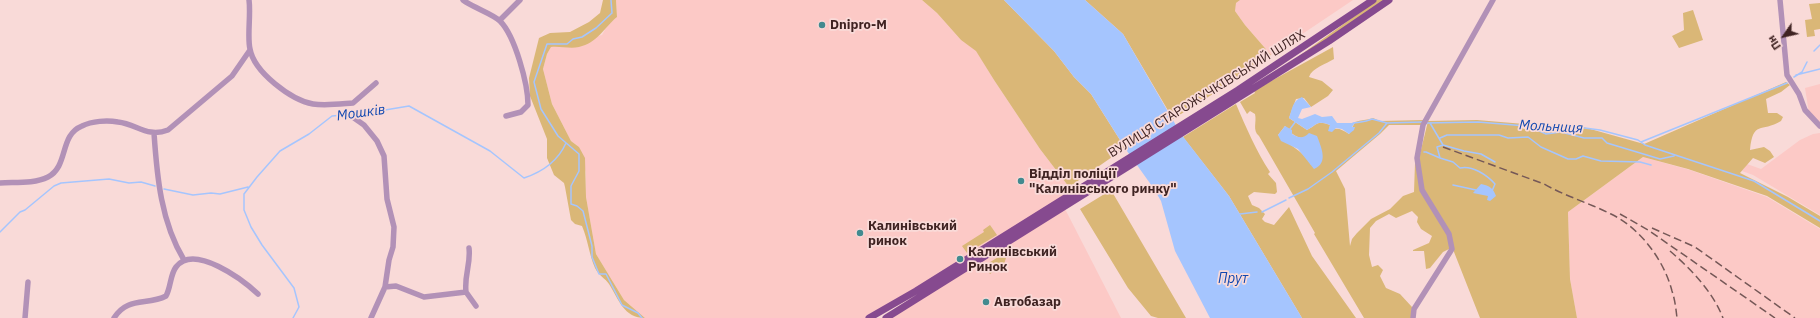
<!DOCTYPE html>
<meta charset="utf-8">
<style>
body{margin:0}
#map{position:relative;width:1820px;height:318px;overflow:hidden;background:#f9dad8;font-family:"IBM Plex Sans",sans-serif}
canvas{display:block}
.north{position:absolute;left:1764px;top:16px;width:40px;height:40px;-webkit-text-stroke:3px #f9dad8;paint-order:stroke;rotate:236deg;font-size:11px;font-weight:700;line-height:16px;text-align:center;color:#3f2322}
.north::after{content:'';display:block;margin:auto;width:14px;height:18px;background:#3f2322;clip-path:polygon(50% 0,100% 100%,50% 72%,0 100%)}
</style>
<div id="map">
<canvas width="1820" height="318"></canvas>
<div class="north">Пн</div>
</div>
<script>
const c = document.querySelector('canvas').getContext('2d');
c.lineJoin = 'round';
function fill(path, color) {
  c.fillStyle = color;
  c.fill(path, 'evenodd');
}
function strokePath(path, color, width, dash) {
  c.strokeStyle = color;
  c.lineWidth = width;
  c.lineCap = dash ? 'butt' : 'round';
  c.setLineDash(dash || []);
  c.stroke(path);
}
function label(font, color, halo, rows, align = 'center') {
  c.font = font + ' "IBM Plex Sans",sans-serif';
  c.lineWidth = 3.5;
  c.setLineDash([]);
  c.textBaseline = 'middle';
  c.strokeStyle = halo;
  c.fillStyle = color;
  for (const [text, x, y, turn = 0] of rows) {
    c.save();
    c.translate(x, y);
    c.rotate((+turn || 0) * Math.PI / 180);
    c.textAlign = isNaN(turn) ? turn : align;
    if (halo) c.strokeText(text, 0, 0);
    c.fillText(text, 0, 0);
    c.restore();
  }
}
const built = new Path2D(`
 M616,0h306l15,13 24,27 15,10 18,30 46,69 29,38 -9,12 -186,119h-229l-21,-18 -28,-46 -10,-57v-24l-7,-26 -8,-6 -19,-37 -9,-35 4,-15 4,-7 51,-12 5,-9 10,-9z
 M1240,0h113l-82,55 -26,-30 -10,-14 1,-8z
 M1820,84v39l-11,-10 -4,-25z
 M1820,133v82l-67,-40 -11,-4 5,-7 14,5 39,-29 13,-6z
 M1643,157l47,13 77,27 53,32v89h-243l-7,-39 -2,-67z
 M1064,207l57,111h-234z`);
const green = new Path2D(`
 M603,0h13l1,17c-13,11 -20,26 -38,30 -9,2 -19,-1 -28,0l-4,7 -4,15 9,35 19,37 8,6 6,11 1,39 10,57 28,46 21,18c-21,0 -26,-18 -36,-34 -4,-6 -10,-8 -14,-16 -6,-14 -7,-28 -13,-42l-7,-2 -4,-4 -6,-33 -1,-4 -10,-8 -7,-17v-19l-17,-43 -1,-18 10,-40 11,-5 20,-1 19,-10 11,-9z
 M922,0h82l50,51 20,26 17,17 34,54 -56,39 -29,-38 -46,-69 -18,-29 -15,-11 -24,-27z
 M1085,0h155l-4,3 -1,8 10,14 26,30 -39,27 -59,37 -50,-85z
 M1377,0h11l-114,74z
 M1820,3v26l-6,1 1,6 -8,1 -2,-17 7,-1 -3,-15z
 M1693,10l10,30 -24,8 -7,-12 12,-6 -1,-17z
 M1333,47l1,12c-8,5 -22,9 -25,18l13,4 11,9 -5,6 -17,11 -7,-9 -8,1 -7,19 18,12c11,-6 10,-10 23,-5l-1,6c8,-4 12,-2 20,3l6,-12c6,-2 12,-2 18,-4l7,3 44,-1 -3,5h-32l-9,9 -44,37 9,18 5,57 2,-7 5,-6 14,-14 19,-10 13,-13 11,-4 1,-29 5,4 -1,-9 9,-37 49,-1 71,6 28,-1 68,19 142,-62 4,3 -9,7 -15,7 2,14h9l6,4 -2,4c-20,12 -28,-1 -31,29l14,-3 6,4 4,6 -9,6 -12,-5 -13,15 48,24 32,19v12l-53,-32 -79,-27 -45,-12 -75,55 2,67 7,39h-97l-26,-66 -5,-22v19l-6,3 -13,16 -4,1 -2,-18h-11v-1l16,-7 3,-7 -11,-7 -4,-7 1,-5 -6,-6 -16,7 -7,-4 -13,7 -6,7 -1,27 3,12 6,-2 5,5 -3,6 6,12 14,6 12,13 -1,11h-47l-50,-84 1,-1 -56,-97c-7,-6 -2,-14 -4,-22l-5,-3 -3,3 -7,-12 15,-9 -1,-2 10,-6zM1285,126c5,6 10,12 19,12l7,27c-8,-15 -22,-19 -33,-30z
 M1236,104c10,23 20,47 34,68l-2,2 8,9 1,9 -2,2 -21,-2 -6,4 4,9 7,3 6,6 -3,5 3,3 9,3 15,-18 23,49 44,62h-54l-73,-122 -46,-59z
 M1111,190l75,128h-28l-7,-2 -23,-28 -48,-79z
 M990,225l7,10 -30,18 -5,-7 22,-14 -1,-2z
 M1003,254l3,4 -2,6 -14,10 -6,-8z`);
const water = new Path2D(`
 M1004,0h81l38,34 58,100 48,62 73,122h-92l-35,-67 -14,-50 -7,-12 -27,-38 -36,-57 -17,-17 -20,-26z
 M1302,97l9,10 -9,2 -4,9 4,1 13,-5 7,3 10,-1 5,7h18l-3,4h3l-1,3 -5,4 -7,-5 -6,-1 -4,4 -4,-1 2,-6c-13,-5 -12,-1 -23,5l-18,-12c3,-8 3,-17 13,-21z
 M1285,126l7,4v4c7,4 11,5 17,-1l8,3c4,11 12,27 -3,33l-16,-20 -17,-8 -3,-6z
 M1481,184c9,2 12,4 15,12l-6,5 -3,-1 1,-4 -15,-3z`);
const stream = new Path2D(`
 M611,0l1,13 -16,15 -14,9 -9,2 -6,5h-20l-13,38 7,27 12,19 5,8 21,18v17l-8,15v18l6,2 6,5 9,35v11l7,17h7l16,31 16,8 4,5
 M1814,51l6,-6
 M1796,75l24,-6
 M1794,77l8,-5 5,-10
 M1353,123c7,-1 13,-1 19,-4l15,4
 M1426,123l52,-1 72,6 27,-1 23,3 38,10 7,5 109,36 66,40
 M1430,123l13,22
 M1533,128l13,6 15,-2 23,6h18l5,5 53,16 14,-3
 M1290,129l6,-8
 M1440,138l7,-3h52l9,3 20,-1 13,10 27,12h8l7,-3 18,5 39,1 11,3
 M1641,142l146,-59
 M1424,152h2l14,6
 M1453,185l23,5
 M164,189l29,6 18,-2 9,1 28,-7
 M1492,191l3,-7c-8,-9 -23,-19 -35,-16l-7,-6 -13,-4 -3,-11 6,-2 21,6 17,3 14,8
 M1289,198l19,-9 24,-17 47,-39 8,-10 35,-1
 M1262,212l24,-12
 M1240,214l17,-2
 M0,232l20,-20 5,-2 29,-24 7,-3 48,-4 20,4 12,-1 14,4
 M293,318l6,-11 -5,-19 -32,-43 -11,-18 -7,-17v-16l13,-17 23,-26 29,-17 23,-18 35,-3 42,-7 81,45 34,27c18,-6 34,-17 42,-35`);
const minor = new Path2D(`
 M249,0c2,15 -2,37 1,49 4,23 41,51 63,55 12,2 27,0 40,-1l23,-20
 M463,0c9,7 30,14 37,21 15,15 28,63 28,84l-7,7 -15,4
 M1780,0l7,75 12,19 6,16 15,16
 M500,20l20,-20
 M354,118l10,7 13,16 7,15 3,43 7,28 -1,20 -4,13 -4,27 -14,31
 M154,133c3,44 7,89 30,127
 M0,183c15,-1 34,1 48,-6 21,-11 11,-42 34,-51 10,-5 25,-6 36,-4 19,2 29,16 50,8l64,-54 18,-26
 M385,287l11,-1 28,11 42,-5c-2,-17 5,-28 3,-44
 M466,292l10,14
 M25,318l3,-36
 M114,318c14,-22 33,-12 52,-22 5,-9 4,-21 10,-29 18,-24 67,13 82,27
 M1413,318l1,-9 38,-60 -3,-15 -27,-44 -5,-32 6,-33 70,-125`);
const major = new Path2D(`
 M869,318l47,-27 322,-201 135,-90
 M886,318l443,-277 60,-41`);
const rail = new Path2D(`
 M1443,147l101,37c21,12 45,19 67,30 29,14 53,46 61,77 3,9 4,18 5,27
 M1620,214l28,16 127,88
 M1652,228l43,19 100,71
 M1670,251c21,18 43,41 53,67`);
const markers = [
 [822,25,4,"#428a8f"],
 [1021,181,4,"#428a8f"],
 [860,233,4,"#428a8f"],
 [960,259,4,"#428a8f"],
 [986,302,4,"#428a8f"]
];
const poiNames = [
 ["Dnipro-M",830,25],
 ["Відділ поліції",1029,174],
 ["\"Калинівського ринку\"",1029,189],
 ["Калинівський",868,226],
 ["ринок",868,241],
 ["Калинівський",968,252],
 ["Ринок",968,267],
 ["Автобазар",994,302]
];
const streetNames = [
 ["ВУЛИЦЯ СТАРОЖУЧКІВСЬКИЙ ШЛЯХ",1207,94,-32]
];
const waterNames = [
 ["Мошків",361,113,-8],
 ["Мольниця",1551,127,3],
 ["Прут",1233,279]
];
fill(built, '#fcc9c6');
fill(green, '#dab777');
fill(water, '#a5c5fe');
strokePath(stream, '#a5c5fe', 1.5);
strokePath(minor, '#b291b7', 5.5);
strokePath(major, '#864a8f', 7);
strokePath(rail, '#755857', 1.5, [8, 4]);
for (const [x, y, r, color] of markers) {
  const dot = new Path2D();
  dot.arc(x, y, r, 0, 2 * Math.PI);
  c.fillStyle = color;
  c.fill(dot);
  strokePath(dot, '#f9dad8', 1.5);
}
label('bold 13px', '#3f2322', '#f9dad8', poiNames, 'left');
label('13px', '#3f2322', '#f9dad8', streetNames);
label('italic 14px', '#1047b0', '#f9dad8', waterNames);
</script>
